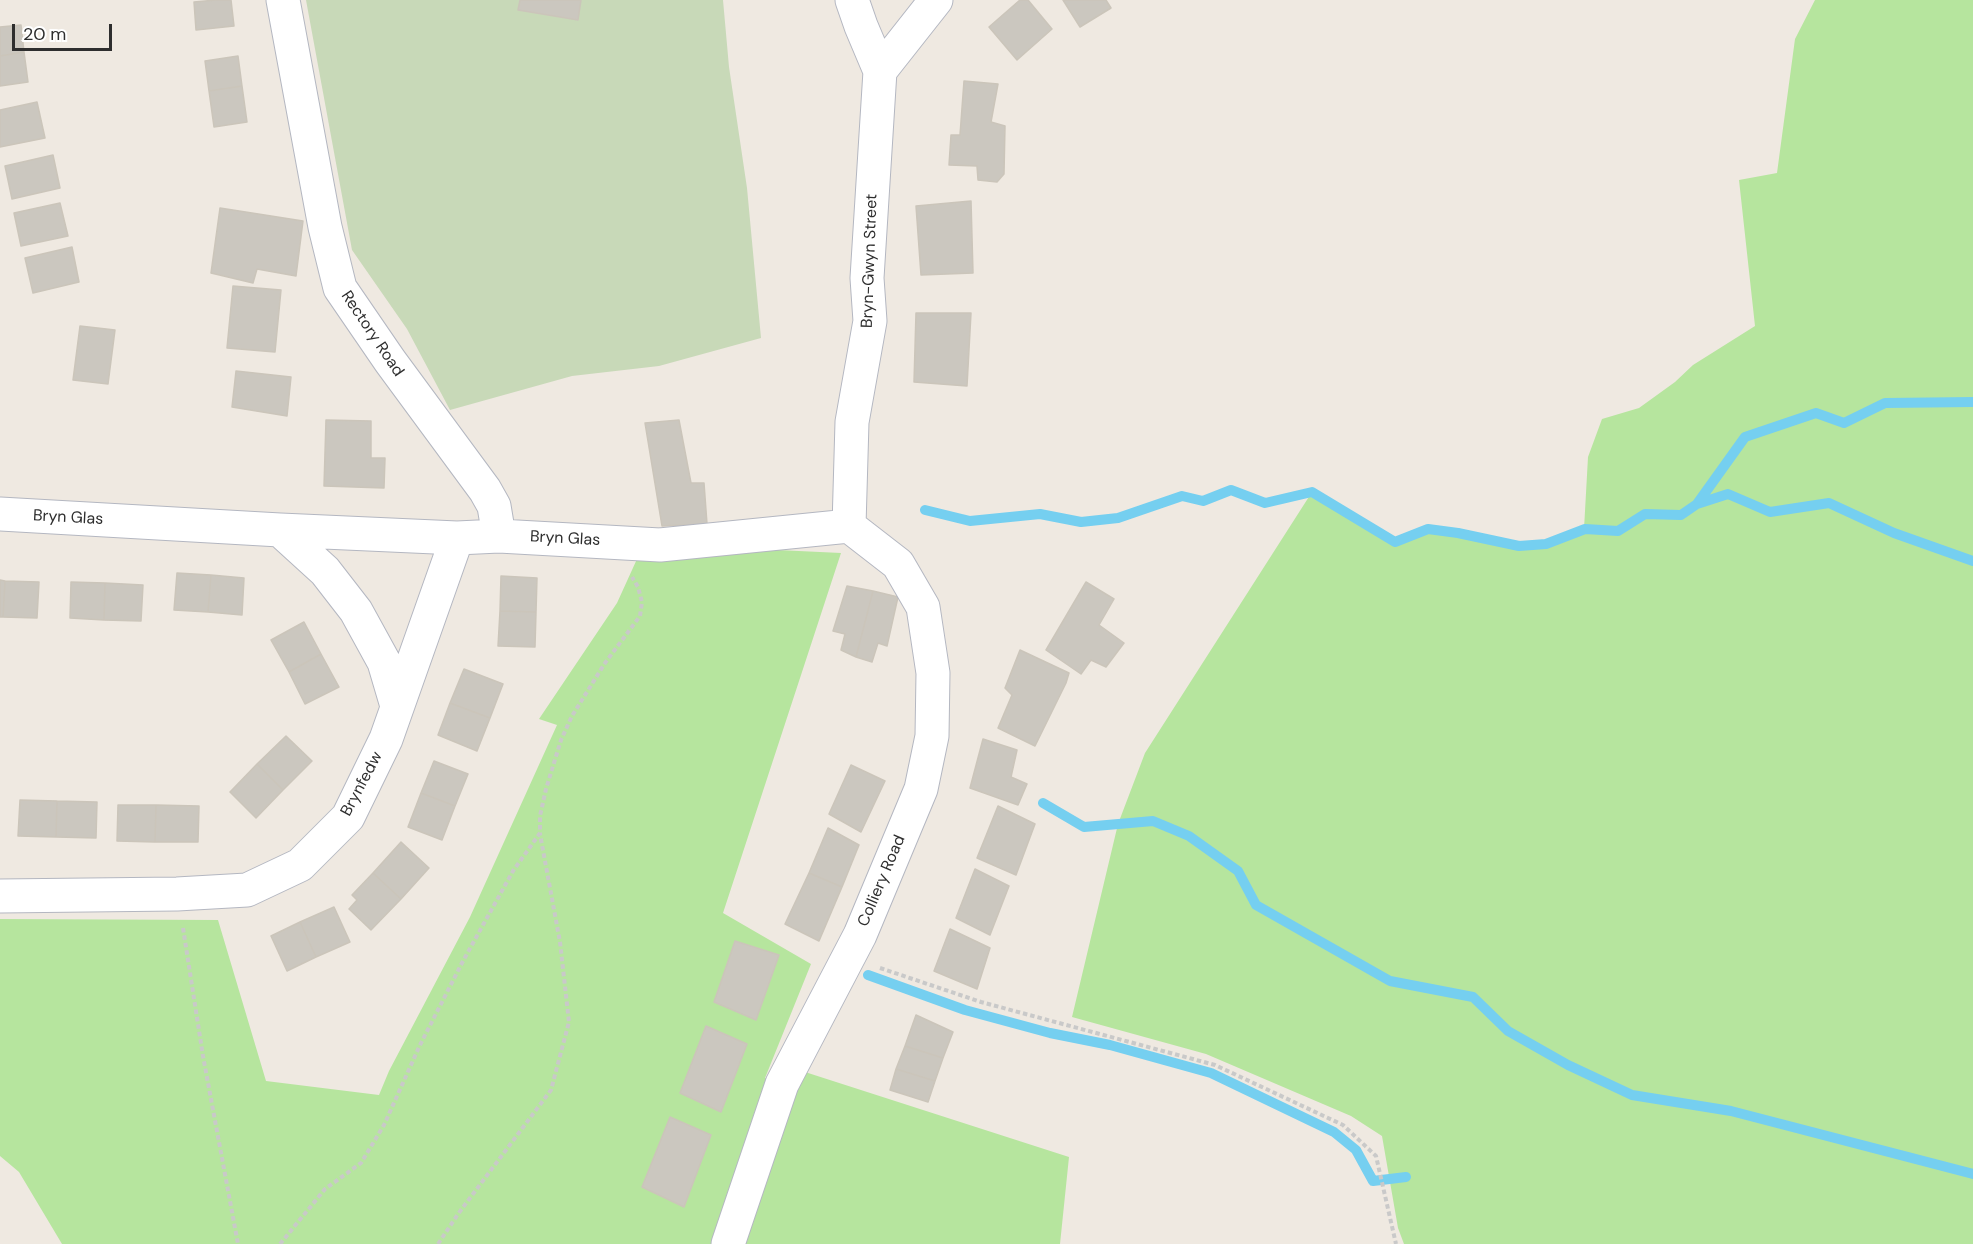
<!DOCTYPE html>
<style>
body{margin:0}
#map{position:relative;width:1973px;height:1244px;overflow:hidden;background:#efe9e1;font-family:"DM Sans",sans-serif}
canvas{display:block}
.scale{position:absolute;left:12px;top:24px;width:100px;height:27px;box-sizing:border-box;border:3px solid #2e2e2e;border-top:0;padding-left:8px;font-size:18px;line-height:21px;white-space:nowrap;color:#2e2e2e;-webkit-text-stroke:4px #fff;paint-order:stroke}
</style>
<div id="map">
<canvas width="1973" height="1244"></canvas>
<div class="scale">20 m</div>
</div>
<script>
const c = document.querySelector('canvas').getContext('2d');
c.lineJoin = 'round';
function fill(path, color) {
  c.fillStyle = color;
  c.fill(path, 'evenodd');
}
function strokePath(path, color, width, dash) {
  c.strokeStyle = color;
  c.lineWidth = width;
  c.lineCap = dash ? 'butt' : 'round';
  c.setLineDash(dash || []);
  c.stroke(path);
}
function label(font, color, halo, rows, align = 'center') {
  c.font = font + ' "DM Sans",sans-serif';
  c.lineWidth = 4.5;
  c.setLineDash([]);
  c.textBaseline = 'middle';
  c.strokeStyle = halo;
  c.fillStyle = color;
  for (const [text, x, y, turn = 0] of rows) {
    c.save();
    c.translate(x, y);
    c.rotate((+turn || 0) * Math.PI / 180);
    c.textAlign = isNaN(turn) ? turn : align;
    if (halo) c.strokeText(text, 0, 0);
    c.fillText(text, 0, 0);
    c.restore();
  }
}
const green = new Path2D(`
 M1815,0h158v1244h-569l-6,-16 -16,-92 -31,-20 -145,-62 -134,-37 46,-193 27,-71 167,-261 83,50 33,-13 30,4 61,13 27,-2 38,-15 4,-72 14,-38 37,-11 36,-26 18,-17 62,-39 -16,-146 38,-7 18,-134z
 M735,548l106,5 -118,360 88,51 -46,114 17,6 23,-12 264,85 -9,87h-998l-43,-72 -19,-16v-237l218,1 48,161 113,14 10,-24 81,-154 87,-192 -18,-6 78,-116 20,-44z`);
const cemetery = new Path2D(`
 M306,0h417l6,67 18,121 14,150 -102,28 -87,10 -122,34 -43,-81 -55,-79z`);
const stream = new Path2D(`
 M1697,504l31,-10 42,18 59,-9 65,30 79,28
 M925,510l45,11 70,-7 41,8 37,-4 64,-22 21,5 28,-11 34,13 47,-11 83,50 33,-13 30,4 61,13 27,-2 39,-15 33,2 27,-17 36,1 16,-11 48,-67 71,-24 28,10 41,-20 88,-1
 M1043,803l41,24 69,-6 36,15 49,35 18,34 134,76 83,16 35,34 60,34 64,30 99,16 242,63
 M868,975l97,35 85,23 60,12 101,28 123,59 22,18 17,31 33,-4`);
const building = new Path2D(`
 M216,0h15l3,26 -38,4 -2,-28z
 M520,0h61l-3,20 -60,-10z
 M1020,0h8l24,29 -35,31 -28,-33z
 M1063,0h43l5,8 -31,19z
 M21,25l3,27 -24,4v-29z
 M24,52l4,30 -28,4v-30z
 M238,56l4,30 -33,5 -4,-30z
 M964,81l34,3 -7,38 14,4 -1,48 -7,8 -19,-2 -1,-14 -28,-1 2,-30h9z
 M242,86l5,36 -33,5 -5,-36z
 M37,102l8,36 -45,9v-37z
 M53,155l7,33 -48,11 -7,-33z
 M971,201l2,72 -52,2 -5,-69z
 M60,203l8,33 -47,10 -7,-33z
 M220,208l83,13 -7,55 -39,-7 -4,14 -42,-10z
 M72,247l7,35 -46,11 -8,-35z
 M233,286l48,4 -6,62 -48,-4z
 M916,313h55l-4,73 -53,-4z
 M80,326l35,4 -7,54 -35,-4z
 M236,371l55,6 -4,39 -55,-9z
 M326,420l45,1v37h14l-1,30 -60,-2z
 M679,420l12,63h13l3,41 -45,2 -17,-103z
 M177,573l34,2 -3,37 -34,-2z
 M211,575l33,3 -2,37 -34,-3z
 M501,576l36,2 -1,34 -36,-1z
 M0,580l5,1 -2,36h-3z
 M5,581l34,1 -2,36 -34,-1z
 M71,582l34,1 -1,37 -34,-2z
 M1086,582l28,17 -15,26 25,18 -18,24 -15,-7 -10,14 -35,-24z
 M105,583l38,2 -2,36 -37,-1z
 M847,586l26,5 -17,66 -15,-7 4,-16 -12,-3z
 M873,591l25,6 -11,49 -9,-3 -6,19 -16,-5z
 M500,611l36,1 -1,35 -37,-1z
 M304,622l17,32 -32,18 -18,-32z
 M1020,650l49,23 -3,10 -31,63 -37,-18 14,-33 -7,-7z
 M321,654l18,33 -34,17 -16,-32z
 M464,669l39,15 -13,34 -40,-15z
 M450,703l40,15 -13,33 -39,-16z
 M286,736l26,25 -29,29 -26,-26z
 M983,739l34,11 -6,27 16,7 -9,21 -48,-17z
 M434,761l34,13 -13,32 -34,-13z
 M257,764l26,26 -27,28 -26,-26z
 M851,765l34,16 -24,51 -32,-18z
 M421,793l34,13 -13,34 -34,-13z
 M20,800l37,1 -1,36 -38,-1z
 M57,801l40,1 -1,36 -40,-1z
 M118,805h38l-1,37 -38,-1z
 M156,805l43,1 -1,36h-43z
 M998,806l37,18 -19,51 -39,-17z
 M828,828l31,17 -17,42 -33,-14z
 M401,842l28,26 -28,31 -28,-26z
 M975,869l34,17 -19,49 -34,-17z
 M373,873l28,26 -30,31 -22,-21 8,-9 -5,-5z
 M809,873l33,14 -23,54 -34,-17z
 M334,907l16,35 -34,15 -16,-35z
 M300,922l16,35 -29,14 -16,-35z
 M950,929l40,19 -13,41 -43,-18z
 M735,941l44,14 -23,65 -42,-18z
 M916,1015l37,17 -10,26 -38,-12z
 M706,1026l41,18 -26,68 -41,-19z
 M905,1046l38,12 -8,23 -39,-12z
 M896,1069l39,12 -7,21 -38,-12z
 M670,1117l41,18 -27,72 -42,-20z`);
const path = new Path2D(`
 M183,928l20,128 35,188
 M880,968l101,34 234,63 128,60 33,31 20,88
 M280,1244l45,-55 36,-26 23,-38 36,-80 43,-84 50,-90 27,-38v-17l6,-27 15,-49 11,-24 33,-53 35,-47 2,-14 -4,-15 -6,-10
 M438,1244l20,-30 93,-124 18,-68 -9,-80 -20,-108`);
const minor = new Path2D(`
 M283,0l42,227 15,61 50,73 95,129 9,16 5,30
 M880,71l56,-71
 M0,514l280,16 177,8 42,-2 161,9 189,-19
 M849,526l3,-104 18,-101 -3,-43 13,-207 -19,-45 -9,-26
 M280,530l45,41 31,40 28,51 13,44
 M0,896l177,-2 70,-4 53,-25 48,-48 38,-78 71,-201
 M728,1244l54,-160 78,-149 61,-146 11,-53 1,-63 -10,-66 -25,-43 -49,-38`);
const streetNames = [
 ["Bryn-Gwyn Street",870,261,-88],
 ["Rectory Road",372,334,56],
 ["Bryn Glas",68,518,3],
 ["Bryn Glas",565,539,3],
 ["Brynfedw",362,784,-62],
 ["Colliery Road",882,881,-67]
];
fill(green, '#b6e59e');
fill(cemetery, '#c8d9b8');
strokePath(stream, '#75cff0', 10);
fill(building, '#cbc7bf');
strokePath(building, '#cbc5ba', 1.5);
strokePath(minor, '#b4b7c1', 35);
strokePath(path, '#c9c9c9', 4, [4.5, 3]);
strokePath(minor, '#fff', 33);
label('16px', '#2e2e2e', '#fff', streetNames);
</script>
